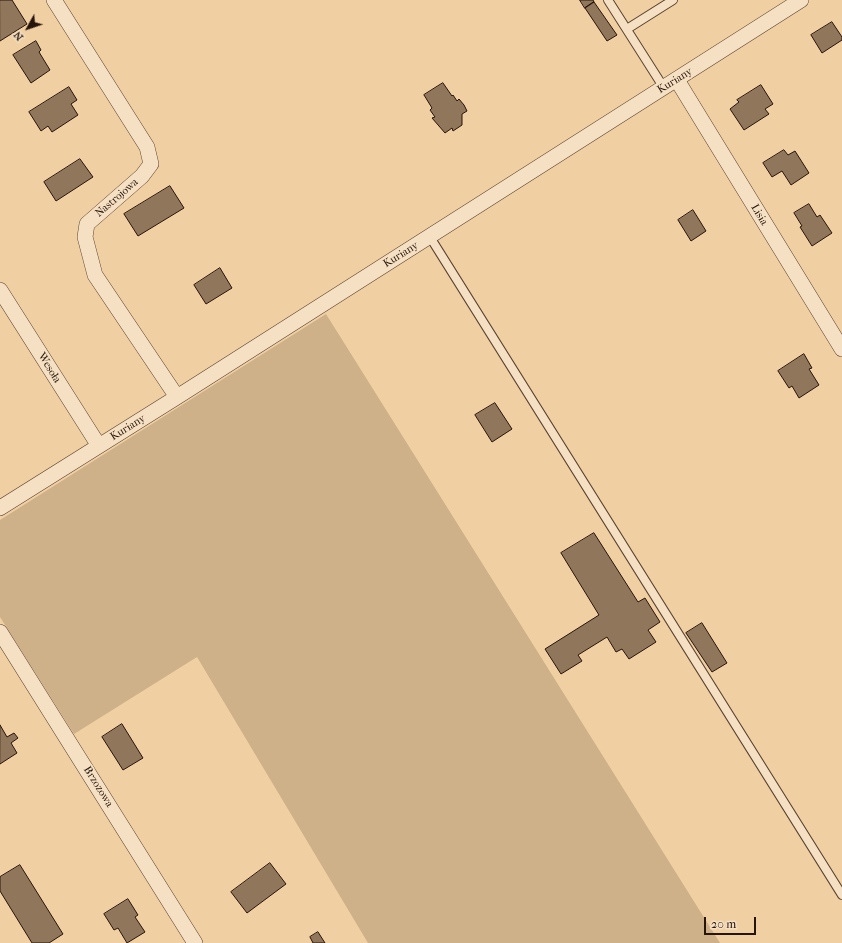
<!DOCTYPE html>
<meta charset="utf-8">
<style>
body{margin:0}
#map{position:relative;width:842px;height:943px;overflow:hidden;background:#f0d0a3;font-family:"IM FELL French Canon",serif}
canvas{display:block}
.north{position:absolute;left:8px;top:8px;width:40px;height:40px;-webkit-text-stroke:3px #f5e0c3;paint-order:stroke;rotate:230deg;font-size:11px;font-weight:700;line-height:16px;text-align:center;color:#27140a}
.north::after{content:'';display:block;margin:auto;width:14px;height:18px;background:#27140a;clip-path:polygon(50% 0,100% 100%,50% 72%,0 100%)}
.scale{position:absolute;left:704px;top:917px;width:52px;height:18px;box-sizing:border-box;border:2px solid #27140a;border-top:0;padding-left:5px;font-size:12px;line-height:14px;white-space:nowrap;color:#27140a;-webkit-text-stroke:3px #f5e0c3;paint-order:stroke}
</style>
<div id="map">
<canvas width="842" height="943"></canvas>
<div class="north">N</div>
<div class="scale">20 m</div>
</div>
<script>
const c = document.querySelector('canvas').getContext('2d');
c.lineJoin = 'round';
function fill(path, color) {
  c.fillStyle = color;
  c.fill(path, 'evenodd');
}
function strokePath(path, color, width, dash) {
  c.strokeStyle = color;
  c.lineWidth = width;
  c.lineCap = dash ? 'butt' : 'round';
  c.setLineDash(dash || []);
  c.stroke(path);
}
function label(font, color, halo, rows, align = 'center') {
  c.font = font + ' "IM FELL French Canon",serif';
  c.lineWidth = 3.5;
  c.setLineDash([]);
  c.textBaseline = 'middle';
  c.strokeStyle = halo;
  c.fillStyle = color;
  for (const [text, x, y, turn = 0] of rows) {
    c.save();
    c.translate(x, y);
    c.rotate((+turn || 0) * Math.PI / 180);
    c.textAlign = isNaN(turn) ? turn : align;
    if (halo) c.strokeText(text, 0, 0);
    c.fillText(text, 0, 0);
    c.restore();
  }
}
const green = new Path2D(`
 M326,314l394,629h-352l-171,-286 -123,77 -74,-117v-97z`);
const building = new Path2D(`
 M0,0h12l15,24 -27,17z
 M580,0h13l1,2 -9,6z
 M594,2l23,33 -10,6 -22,-33z
 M832,22l10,15v3l-20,13 -11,-18z
 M36,41l5,9 -2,2 11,18 -19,13 -18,-28z
 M443,83l9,13 1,-1 4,6 2,-2 5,6 3,6 -5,3v11l-9,6 -1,-3 -7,5 -13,-15 3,-1 -5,-7 2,-2 -8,-13z
 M761,85l12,19 -8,5 4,5 -25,16 -14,-21 9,-7 -2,-2z
 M69,87l8,13 -6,4 7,11 -26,17 -4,-6 -7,5 -12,-19z
 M784,150l4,5 7,-4 14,22 -18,12 -9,-14 -10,6 -9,-14z
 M80,159l13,18 -37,24 -12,-19z
 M170,186l14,22 -46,28 -14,-22z
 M809,204l8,13 3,-2 12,18 -20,13 -12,-19 2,-1 -8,-13z
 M693,210l13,21 -15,10 -13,-21z
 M220,268l12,20 -26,16 -12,-19z
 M804,354l8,14 -3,1 10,16 -20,13 -7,-12 -3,2 -11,-17z
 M495,403l17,26 -20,13 -17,-27z
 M594,533l44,69 7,-4 15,24 -12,8 8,12 -27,17 -7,-10 -6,3 -9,-15 -29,18 4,6 -21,13 -16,-25 54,-34 -38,-62z
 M702,623l25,40 -15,9 -26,-39z
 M122,724l21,34 -20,12 -21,-33z
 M0,725l7,12 7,-4 4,5 -7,5 6,10 -17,11z
 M270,863l16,21 -39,29 -16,-21z
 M20,865l43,69 -14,9h-17l-32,-52v-14z
 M128,899l10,16 -3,2 10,15 -18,11 -9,-15 -4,2 -10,-16z
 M318,932l7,11h-12l-3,-6z`);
const lane = new Path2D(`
 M608,0l56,88
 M627,29l46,-29
 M430,237l412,658`);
const street = new Path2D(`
 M54,0l93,147 4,17 -9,12 -55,48 -2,13 10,38 82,122
 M677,80l165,269
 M0,290l99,156
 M0,508l177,-111 624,-397
 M0,632l195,311`);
const streetNames = [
 ["Kuriany",675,81,-32],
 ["Nastrojowa",117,198,-41],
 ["Lisia",759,215,59],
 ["Kuriany",401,255,-32],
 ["Wesoła",49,368,58],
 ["Kuriany",128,428,-32],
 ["Brzozowa",98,787,58]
];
fill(green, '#ceb089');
fill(building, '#90765a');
strokePath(building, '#27140a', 1);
strokePath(lane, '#594330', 10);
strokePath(street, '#594330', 16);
strokePath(lane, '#f5e0c3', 8);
strokePath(street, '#f5e0c3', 15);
label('11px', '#27140a', '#f5e0c3', streetNames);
</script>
